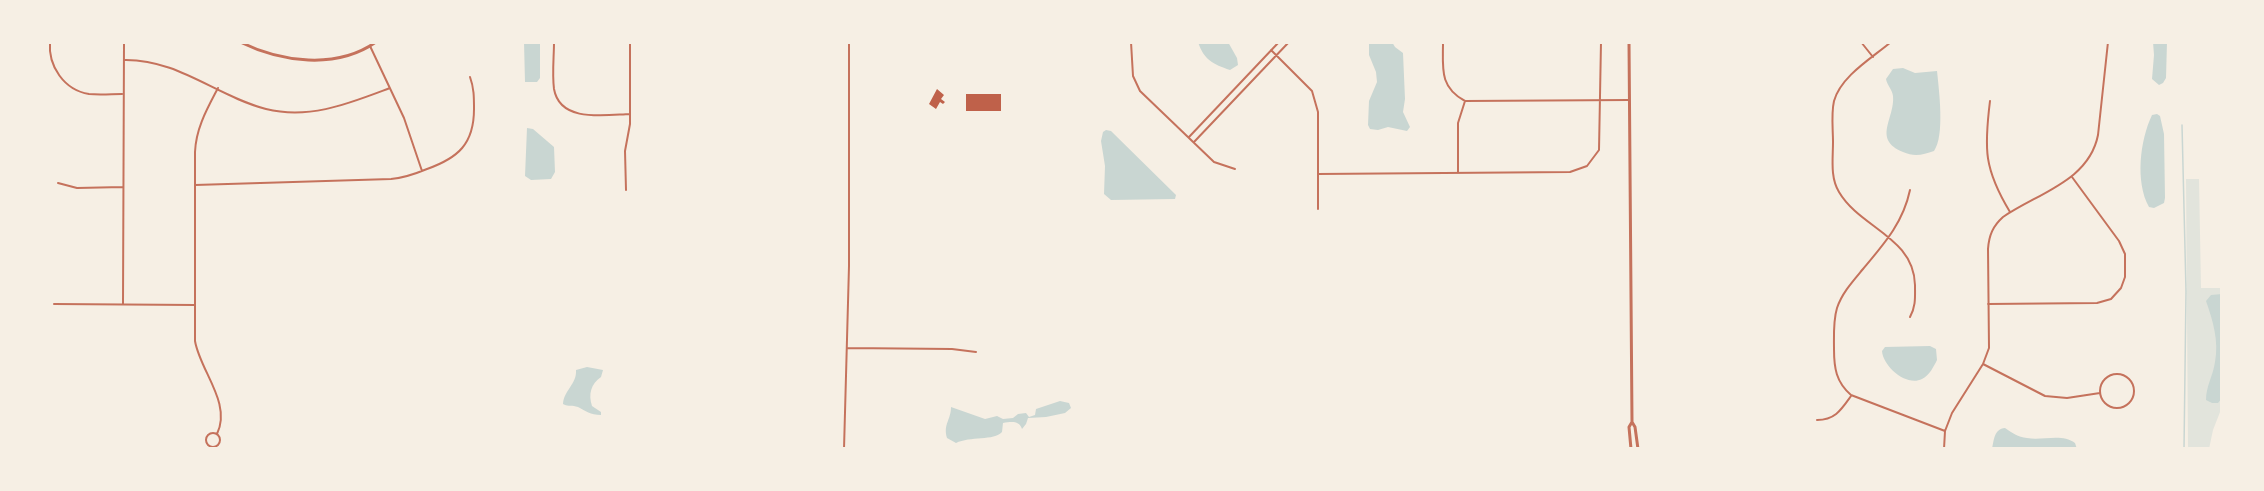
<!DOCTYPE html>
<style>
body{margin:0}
#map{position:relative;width:2264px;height:491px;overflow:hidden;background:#f6efe4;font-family:"IBM Plex Sans",sans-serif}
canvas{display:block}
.frame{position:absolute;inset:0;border:44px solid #f6efe4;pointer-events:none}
</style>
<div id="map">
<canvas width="2264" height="491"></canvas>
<div class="frame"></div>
</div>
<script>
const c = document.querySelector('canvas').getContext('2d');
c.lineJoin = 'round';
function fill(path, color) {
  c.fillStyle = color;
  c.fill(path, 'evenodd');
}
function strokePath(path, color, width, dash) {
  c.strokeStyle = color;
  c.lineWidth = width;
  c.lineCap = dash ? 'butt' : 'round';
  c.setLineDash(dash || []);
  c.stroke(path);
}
const green = new Path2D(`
 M2186,179h13l2,109h21v119l-9,23 -4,19h-21z`);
const water = new Path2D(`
 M524,42h16v36l-3,4h-12z
 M1198,42h30l9,16 1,7 -8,5c-17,-6 -26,-10 -32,-28z
 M1369,42h23l3,5 8,6 2,46 -2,13 7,15 -3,4 -19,-4 -10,3 -8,-1 -2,-4 1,-24 8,-19 -1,-10 -7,-17z
 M2153,42h14l-1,36 -3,5 -4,2 -7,-6 2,-24z
 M1903,68l12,5 22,-2c2,19 8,65 -3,80 -11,4 -20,6 -31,1 -31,-13 -8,-33 -10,-56 -1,-7 -6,-11 -7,-17l7,-10z
 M2157,114l3,2 4,18 1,64 -1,5 -10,5 -5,-1c-14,-25 -9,-67 3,-92z
 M527,128l6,1 21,18 1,25 -4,7 -20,1 -6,-4z
 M1106,130l5,1 65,64 -1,4 -64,1 -7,-6 1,-28 -4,-25 2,-9z
 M2222,294v104l-4,5h-6l-6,-3c0,-14 7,-24 9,-38 4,-21 -2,-41 -9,-61l5,-6z
 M1930,346l6,3 1,11c-3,6 -8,16 -15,19 -16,8 -39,-13 -40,-28l3,-4z
 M587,367l16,3 -2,7c-10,7 -13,17 -9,29l9,6v3c-11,0 -15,-4 -23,-8 -6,-2 -9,0 -15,-3 1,-14 14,-20 13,-34z
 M1060,401l9,2 2,5 -6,5 -19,4 -18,1 -2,6 -4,5c-3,-9 -11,-7 -19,-6l-1,9c-8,9 -32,4 -46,11l-9,-5c-4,-14 4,-18 4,-31l34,12 12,-3 6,3 10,-1 5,-4 8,-1 3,4 6,-2 1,-6z
 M2005,428c7,5 13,9 22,10 15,3 35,-5 48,5l2,6h-85c2,-9 2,-20 13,-21z`);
const stream = new Path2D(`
 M2182,125l4,166 -2,158`);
const building = new Path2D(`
 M937,89l7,6 -3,4 4,3 -2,2 -3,-2 -4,7 -7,-5z
 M966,94h35v17h-35z`);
const minor = new Path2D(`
 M50,42c-2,24 14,48 39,52 11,1 23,0 33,0
 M554,42c0,15 -2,32 0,47 6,34 51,26 76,25
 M1131,42l2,34 7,15 74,71 21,7
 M1443,42c0,26 -4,45 22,59l164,-1
 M1861,42l12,15
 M1891,42c-19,16 -50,34 -57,59 -3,13 -1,28 -1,41 0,17 -3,35 6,50 21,36 75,45 76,93 0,12 1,21 -5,32
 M370,46l34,72 18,53
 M1271,50l41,41 6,21v97
 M124,60c54,-1 92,36 142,49 44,11 84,-6 124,-21
 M1990,101c-6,48 -6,68 20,111
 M1189,137l90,-95
 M1194,142l95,-100
 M1458,173v-50l7,-22
 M1318,174l252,-2 17,-6 12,-16 2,-108
 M58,183l19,5 46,-1
 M195,185l196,-6c12,-1 24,-5 36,-10 31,-11 47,-25 47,-60 0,-12 0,-21 -4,-32
 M626,190l-1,-39 5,-27v-82
 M1910,190c-7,33 -26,54 -47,79 -10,12 -21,24 -26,39 -4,13 -3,27 -3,41 0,19 2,33 17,46l94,36
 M54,304l141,1
 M123,304l1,-262
 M1988,304l109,-1 14,-4 10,-11 4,-11v-23l-6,-13 -47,-64
 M847,348l105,1 24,3
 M1983,364l62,32 22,2 33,-5
 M2100 391a17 17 0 1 1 34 0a17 17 0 1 1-34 0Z
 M1817,420c18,0 24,-10 34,-24
 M206 440a7 7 0 1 1 14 0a7 7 0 1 1-14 0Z
 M217,434c15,-31 -17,-63 -22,-93v-189c1,-24 12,-43 23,-64
 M844,449l5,-183v-224
 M1944,449l1,-18 7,-18 31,-49 6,-16 -1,-99c1,-14 5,-23 15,-32 35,-24 86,-36 95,-82l10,-93`);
const tertiary = new Path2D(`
 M240,42c41,20 96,28 136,0
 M1629,42l3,380 3,5 3,22
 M1631,449l-2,-22 3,-5`);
fill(green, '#e2e4dc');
fill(water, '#c9d6d2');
strokePath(stream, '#c9d6d2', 1.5);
fill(building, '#bf614a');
strokePath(minor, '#c5725c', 2);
strokePath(tertiary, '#c5725c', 3);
</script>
